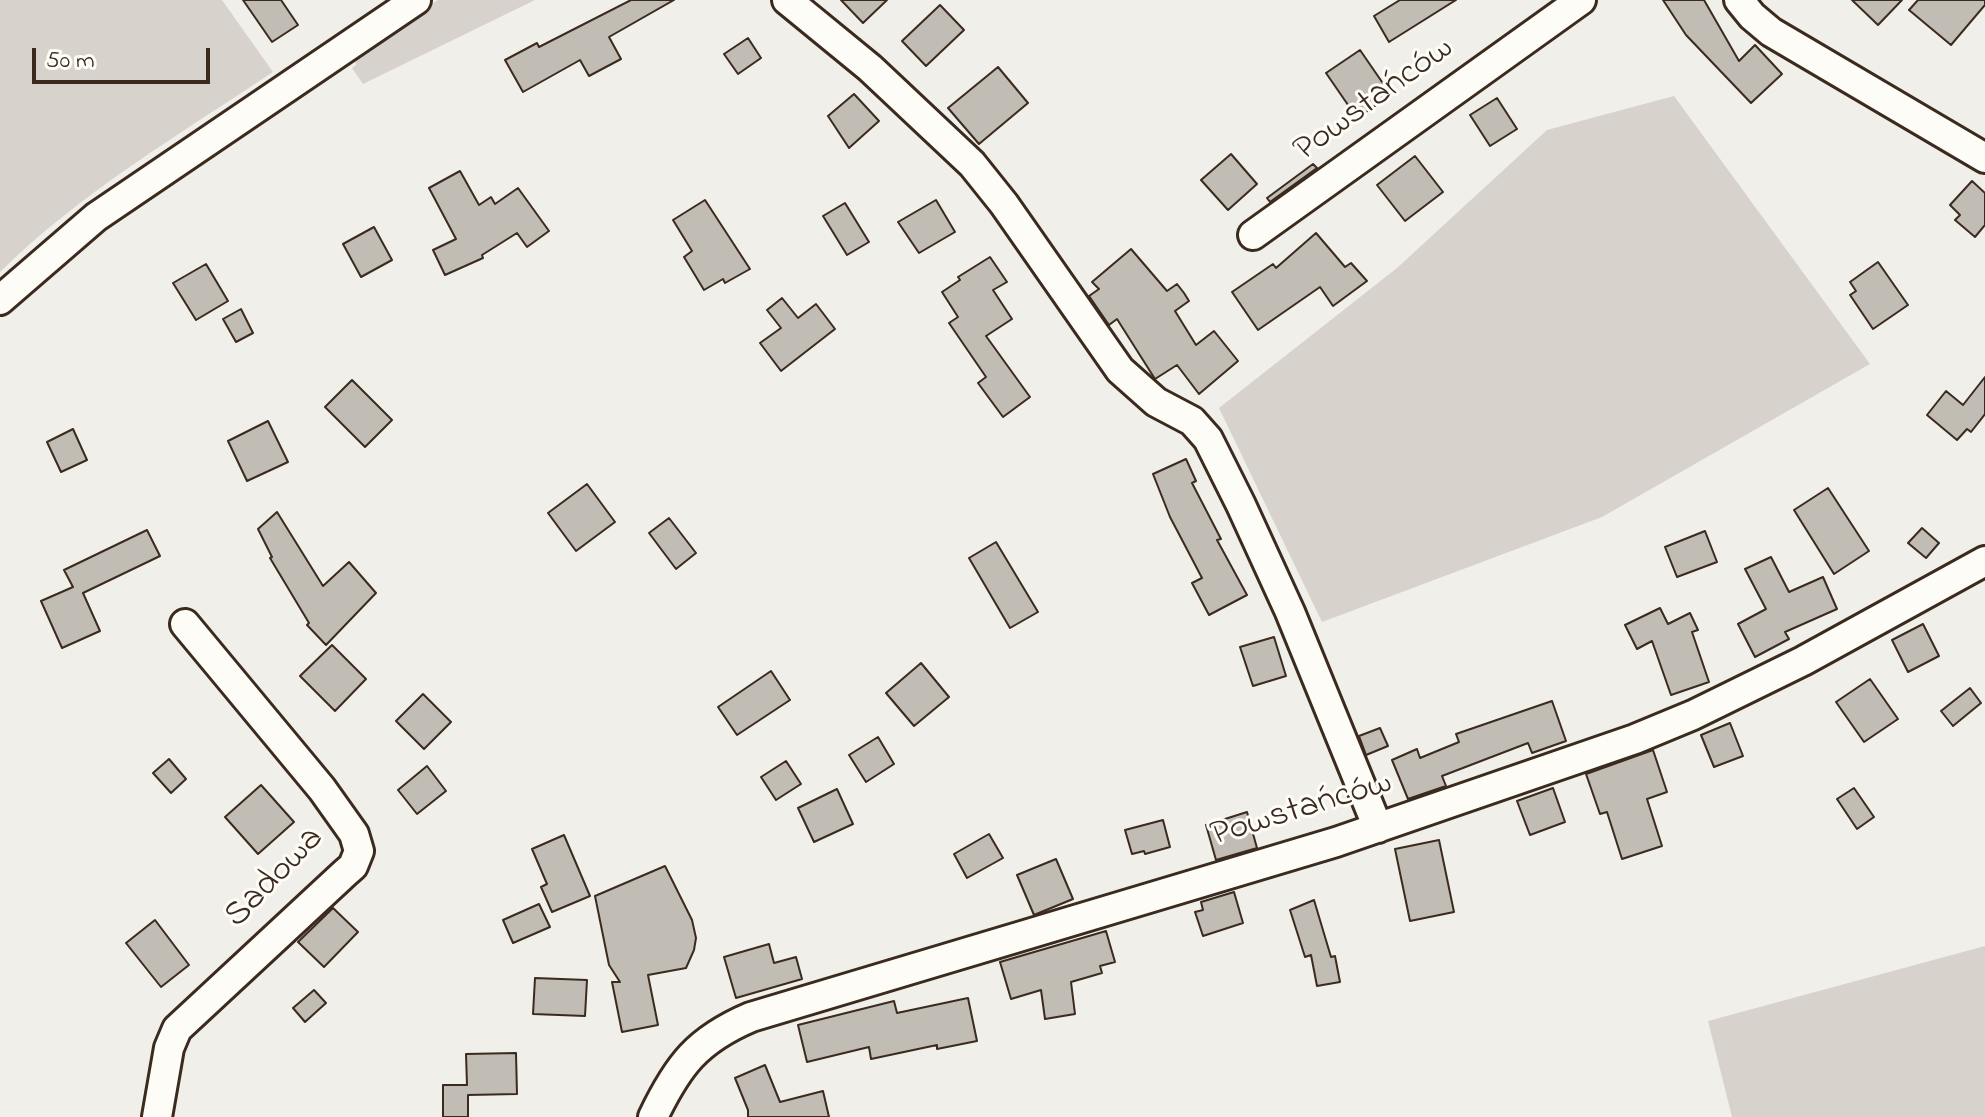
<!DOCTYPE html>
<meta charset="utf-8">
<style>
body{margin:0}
#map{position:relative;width:1985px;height:1117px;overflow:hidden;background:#f1efea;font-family:"Indie Flower",sans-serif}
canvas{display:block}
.scale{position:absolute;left:32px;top:48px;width:178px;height:36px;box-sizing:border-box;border:4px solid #3b2a1e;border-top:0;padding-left:10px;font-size:24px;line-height:28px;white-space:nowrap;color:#3b2a1e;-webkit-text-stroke:6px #fdfcf7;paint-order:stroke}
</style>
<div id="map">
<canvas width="1985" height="1117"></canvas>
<div class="scale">50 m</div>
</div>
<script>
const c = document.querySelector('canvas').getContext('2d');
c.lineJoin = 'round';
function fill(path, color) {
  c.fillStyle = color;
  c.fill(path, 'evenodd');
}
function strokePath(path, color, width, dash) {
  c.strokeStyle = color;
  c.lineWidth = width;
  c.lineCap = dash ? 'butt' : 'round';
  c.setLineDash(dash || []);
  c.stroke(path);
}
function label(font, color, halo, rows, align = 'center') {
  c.font = font + ' "Indie Flower",sans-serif';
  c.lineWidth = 6;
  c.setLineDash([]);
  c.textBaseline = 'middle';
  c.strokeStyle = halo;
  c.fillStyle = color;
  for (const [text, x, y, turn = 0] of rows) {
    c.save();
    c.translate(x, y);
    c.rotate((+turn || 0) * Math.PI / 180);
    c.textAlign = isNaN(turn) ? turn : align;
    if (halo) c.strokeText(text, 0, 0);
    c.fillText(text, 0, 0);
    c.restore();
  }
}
const green = new Path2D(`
 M0,0h222l51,72c-93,62 -193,121 -273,200z
 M438,0h97l-172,84 -11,-16 4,-3 -1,-9z
 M1674,96l196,268 -268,153 -280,105 -103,-214 178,-140 150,-138z
 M1985,946v171h-253l-24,-96z`);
const building = new Path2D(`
 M243,0h38l17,25 -26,17z
 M631,0h43l-65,37 12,22 -32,17 -9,-16 -57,32 -18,-32 32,-17 2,4z
 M841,0h46l-24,23z
 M1400,0h56l-67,42 -15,-26z
 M1663,0h41l35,61 16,-16 27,29 -31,29 -65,-68z
 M1852,0h50l-24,25z
 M1918,0h67v5l-34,40 -42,-35z
 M940,5l24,25 -38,36 -24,-25z
 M748,38l13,20 -23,16 -14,-20z
 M1360,50l31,45 -34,23 -31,-45z
 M998,67l30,36 -49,41 -31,-36z
 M854,94l25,27 -30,27 -21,-32z
 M1497,98l20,31 -27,17 -20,-31z
 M1231,154l26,30 -29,26 -27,-30z
 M1415,156l28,36 -38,29 -28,-36z
 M1313,164l4,4 -47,34 -3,-4z
 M460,171l19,34 12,-8 4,7 23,-16 31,43 -22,16 -10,-14 -35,22 1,3 -38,17 -12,-25 23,-11 -27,-51z
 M1972,181l13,12v32l-10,12 -20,-17 5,-5 -10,-10z
 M705,200l45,69 -25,14 -2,-4 -19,11 -20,-33 8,-6 -19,-31z
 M936,200l19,32 -36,21 -21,-31z
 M845,203l24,39 -22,13 -24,-39z
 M374,227l18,33 -31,17 -18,-33z
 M1316,233l29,34 6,-4 16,18 -34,25 -13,-19 -62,43 -26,-38 41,-28 3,4z
 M1131,249l36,42 10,-7 7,9 5,8 -14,10 21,34 18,-14 24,30 -39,33 -22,-29 -22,14 -38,-60 -8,6 -20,-29 10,-7 -7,-7z
 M990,257l17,25 -14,8 19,29 -26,17 44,61 -27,20 -25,-34 8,-6 -37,-54 9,-6 -16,-25 18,-12 -2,-3z
 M1878,262l30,43 -35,24 -23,-34 6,-4 -6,-9z
 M206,264l22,37 -32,19 -23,-37z
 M782,298l16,20 18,-14 19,25 -54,42 -21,-28 21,-15 -14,-18z
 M241,309l12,24 -17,9 -13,-23z
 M1985,377v37l-14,18 -4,-3 -10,11 -30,-25 19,-24 17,14z
 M352,380l40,40 -27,27 -40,-40z
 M268,421l20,41 -41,19 -19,-40z
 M73,429l14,31 -26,12 -14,-30z
 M1186,459l10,22 -4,2 29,56 -4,1 30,55 -38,20 -17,-32 10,-5 -32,-61 -17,-43z
 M587,484l28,38 -39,29 -28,-38z
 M1828,488l41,63 -35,23 -40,-64z
 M277,512l46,74 26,-24 27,31 -50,52 -19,-20 2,-2 -39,-65 2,-1 -14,-28z
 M669,518l27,35 -20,16 -27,-36z
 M1922,528l17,15 -13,15 -18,-15z
 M147,530l13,26 -77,37 17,38 -38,17 -21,-47 32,-14 -9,-17z
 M1705,531l12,31 -40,15 -12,-30z
 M996,542l42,70 -28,16 -41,-70z
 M1771,557l18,35 34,-15 14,32 -52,23 4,7 -34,18 -17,-33 28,-15 -21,-40z
 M1660,608l8,16 22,-11 8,17 -6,2 17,50 -38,13 -19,-54 -15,8 -12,-24z
 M1923,624l16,32 -31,16 -16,-32z
 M1274,637l12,39 -33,10 -13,-39z
 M332,645l34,34 -31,32 -35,-35z
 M921,663l28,34 -35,29 -28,-33z
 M771,671l19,29 -53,35 -19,-28z
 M1870,679l28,40 -34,23 -28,-40z
 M1970,688l11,15 -28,23 -12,-15z
 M423,694l28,28 -27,27 -28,-28z
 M1552,701l14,40 -34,12 -4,-10 -86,33 4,10 -38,13 -16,-39 25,-11 3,9 39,-16 -3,-8z
 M1730,723l13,33 -29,11 -13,-32z
 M1380,728l8,18 -22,9 -7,-19z
 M878,737l16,27 -28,18 -17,-27z
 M1653,750l14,42 -20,7 15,47 -40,13 -15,-47 -7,2 -14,-40z
 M169,759l17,20 -15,14 -18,-20z
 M786,761l15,23 -25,16 -15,-23z
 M427,766l19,25 -29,23 -19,-24z
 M261,785l33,37 -36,32 -33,-37z
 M1553,788l12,34 -35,13 -13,-34z
 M1854,788l20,29 -17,12 -20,-30z
 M837,789l16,35 -39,18 -16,-34z
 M1247,812l10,36 -41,12 -10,-35z
 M1163,820l7,27 -25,7 -1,-3 -12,3 -7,-24z
 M989,834l14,24 -36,20 -13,-24z
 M564,835l26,61 -38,16 -11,-25 6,-3 -15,-35z
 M1439,840l15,72 -44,9 -15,-72z
 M1056,859l17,40 -39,16 -17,-40z
 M665,866l27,54 4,18 -2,12 -8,18 -38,7 10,50 -36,7 -10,-50h8l-11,-17 -14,-69z
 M1234,892l9,31 -40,13 -8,-24 8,-2 -2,-8z
 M1314,900l17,57 4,-1 5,26 -23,4 -6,-31 -6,2 -15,-47z
 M539,904l11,23 -37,16 -10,-23z
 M333,908l25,24 -34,35 -26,-25z
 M155,920l34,45 -28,22 -35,-44z
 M1106,931l9,31 -15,4 2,7 -31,9 4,32 -30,5 -4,-29 -30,9 -11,-37z
 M769,944l5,19 22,-6 6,22 -66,19 -12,-41z
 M535,978l52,2 -2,36 -52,-2z
 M314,990l12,13 -21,19 -12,-14z
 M968,998l9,43 -40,8v-4l-66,14 -2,-12 -62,15 -9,-37 96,-24 3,12z
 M516,1053l1,41 -49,1v22h-25v-32h24l-1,-31z
 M765,1065l15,37 43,-11 6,26h-81v-7l-13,-32z`);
const minor = new Path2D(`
 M787,0l83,68 102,96 32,40 116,166 36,32 36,19 16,18 33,66 49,107 88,216
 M1739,0l13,16 19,16 214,126
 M1253,235l328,-235
 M0,300l96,-83 320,-217
 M157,1117l12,-69 8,-19 168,-156 8,-7 6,-15 -5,-17 -32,-45 -137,-165
 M653,1117c25,-52 44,-77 98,-100l585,-175 299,-103 58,-24 110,-54 182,-100`);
const streetNames = [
 ["Powstańców",1375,101,-36],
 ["Powstańców",1302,811,-17],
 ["Sadowa",276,879,-46]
];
fill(green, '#d7d2cc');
fill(building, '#c1bcb4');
strokePath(building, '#3b2a1e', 2);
strokePath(minor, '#3b2a1e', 34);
strokePath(minor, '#fdfcf7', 28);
label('36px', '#3b2a1e', '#fdfcf7', streetNames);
</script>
